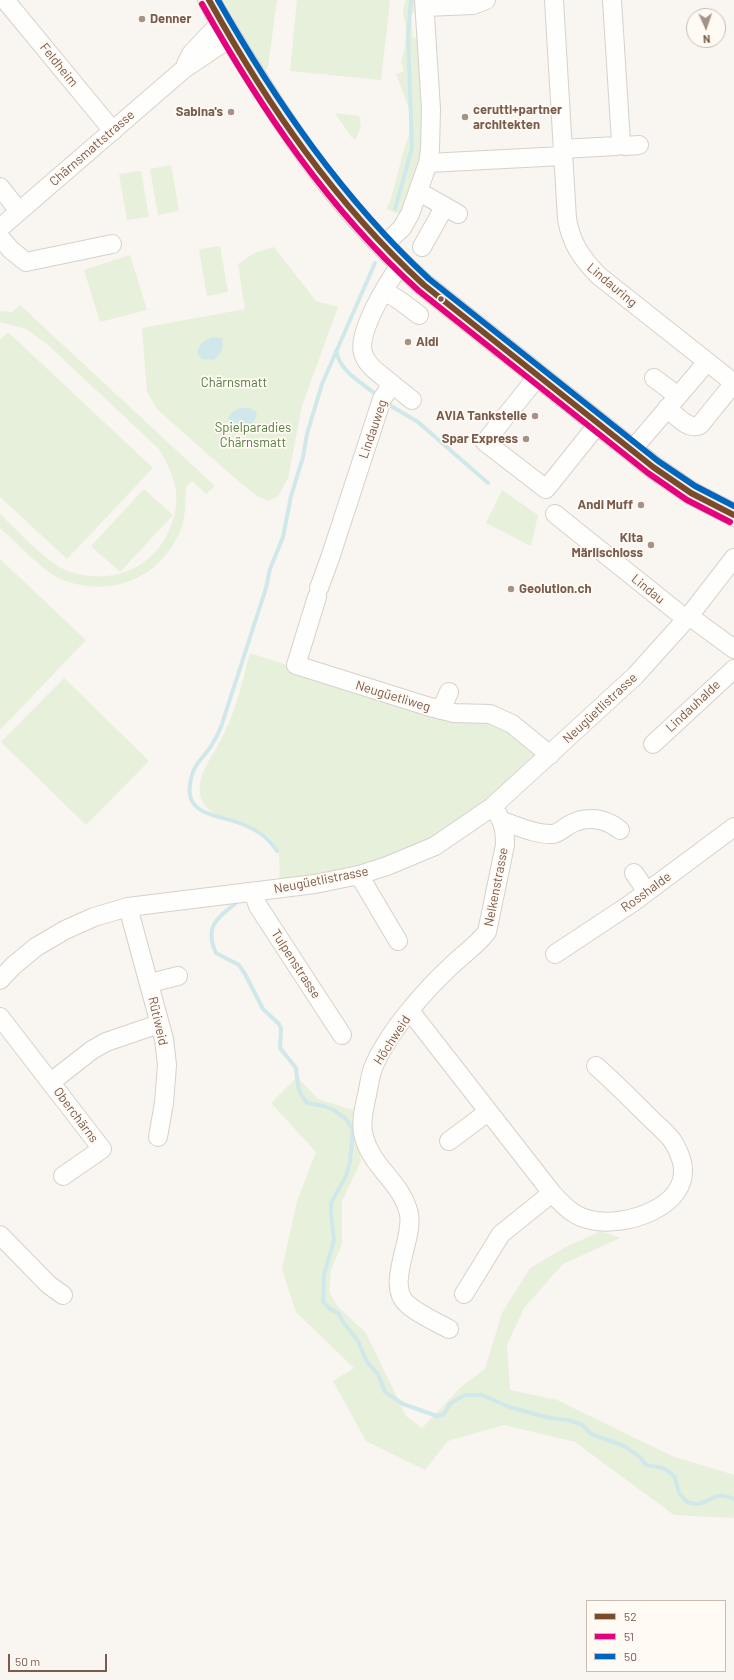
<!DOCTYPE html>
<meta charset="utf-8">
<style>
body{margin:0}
#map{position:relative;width:734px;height:1680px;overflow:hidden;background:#f9f5f0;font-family:Barlow,sans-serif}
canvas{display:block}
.legend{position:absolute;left:586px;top:1600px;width:140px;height:72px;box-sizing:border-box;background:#fffaf3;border:1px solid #cabbb1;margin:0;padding:5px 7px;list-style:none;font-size:12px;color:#7a5c4d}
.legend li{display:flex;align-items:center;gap:8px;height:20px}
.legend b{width:20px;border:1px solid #cabbb1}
.north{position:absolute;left:686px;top:8px;width:40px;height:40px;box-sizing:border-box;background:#fffaf3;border:1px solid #cabbb1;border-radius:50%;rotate:177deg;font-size:11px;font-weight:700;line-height:16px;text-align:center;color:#7a5c4d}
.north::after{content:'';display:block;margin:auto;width:14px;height:18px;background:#a69286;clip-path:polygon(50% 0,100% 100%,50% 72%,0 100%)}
.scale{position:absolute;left:8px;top:1654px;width:99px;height:18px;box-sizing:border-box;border:2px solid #7a5c4d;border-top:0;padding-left:5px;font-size:12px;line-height:14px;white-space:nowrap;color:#7a5c4d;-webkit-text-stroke:3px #fffaf3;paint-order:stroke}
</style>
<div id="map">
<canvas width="734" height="1680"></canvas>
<ul class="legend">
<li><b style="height:5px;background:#7a4b2a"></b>52</li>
<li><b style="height:5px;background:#e5007d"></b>51</li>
<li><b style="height:5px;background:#0065bd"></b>50</li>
</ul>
<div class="north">N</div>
<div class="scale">50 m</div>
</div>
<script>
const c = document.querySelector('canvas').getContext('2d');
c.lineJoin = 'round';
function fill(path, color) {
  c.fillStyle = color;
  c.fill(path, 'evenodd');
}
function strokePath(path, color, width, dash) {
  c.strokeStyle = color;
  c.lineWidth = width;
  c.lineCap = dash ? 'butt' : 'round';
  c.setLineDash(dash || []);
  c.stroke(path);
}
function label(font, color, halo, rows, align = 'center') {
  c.font = font + ' Barlow,sans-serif';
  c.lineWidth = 3.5;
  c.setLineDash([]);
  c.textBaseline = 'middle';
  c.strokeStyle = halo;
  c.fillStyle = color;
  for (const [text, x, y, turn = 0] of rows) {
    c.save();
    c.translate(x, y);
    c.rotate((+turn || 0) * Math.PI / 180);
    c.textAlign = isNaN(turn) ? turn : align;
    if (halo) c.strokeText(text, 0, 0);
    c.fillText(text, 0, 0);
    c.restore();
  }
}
const green = new Path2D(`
 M224,0h53l-9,67 -2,3h-2l-19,-29z
 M297,0h93l-9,80 -91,-9z
 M406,0h13l1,12 -9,1 2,25h8l5,87 -9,44 -11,33 -6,12 -14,-5 5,-10 12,-46 8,-25 -1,-17 -14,-37 8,-3 -3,-10c4,-10 5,-22 5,-32 -1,-14 -6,-15 0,-29z
 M335,113l24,3 2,10 -6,15 -2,-3h-1z
 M171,165l8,46 -21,4 -8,-46z
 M141,171l8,46 -22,3 -8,-46z
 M220,246l8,46 -21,4 -8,-47z
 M274,247l42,54 22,6 -36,99 -14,72 -10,18 -10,5 -11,-5 -27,-22 -73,-65 -10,-17 -5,-64 103,-19 -7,-45 16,-11z
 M130,255l17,55 -47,12 -16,-52z
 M20,305l195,181 -9,8 -14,-13 -6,6c-1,13 0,27 -4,39 -18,51 -70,73 -119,54 -18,-6 -48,-39 -63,-52v-14c16,15 48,50 68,57 51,18 100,-10 108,-65 3,-20 -7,-40 -17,-57l-112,-105 -21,-15 -26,-7v-11l12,1z
 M8,332l145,136 -86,91 -67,-62v-157z
 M144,489l29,26 -53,57 -29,-26z
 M502,490l36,25 -7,31 -45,-23z
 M0,559l86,81 -86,90z
 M250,653l196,64 51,5 40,34 -43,39 -60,43 -56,25 -98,20c-1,-11 1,-27 -4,-37 -16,-29 -73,-20 -76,-53 -2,-19 11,-34 19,-50 7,-13 13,-26 17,-40 6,-16 9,-33 14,-50z
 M64,678l85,83 -63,64 -85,-83z
 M297,1077l21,22 35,11 8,51 -19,40v43l-11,26 -2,21 8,15 29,27 40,83 16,12 39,-41 24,-18 17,-56 28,-45 34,-20 37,-17 19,7 -57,26 -39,44 -17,37 3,45 47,10 115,56 62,19v43l-60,-3 -99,-73 -71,-17 -56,16 -23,29 -59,-29 -33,-60 21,-13 -58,-56 -14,-43 15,-68 19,-49 -45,-49z`);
const water = new Path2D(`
 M213,337l9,1c2,10 0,14 -8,22l-12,-1 -5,-6c2,-10 7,-13 16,-16z
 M240,408h9l8,4c-2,11 -5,14 -14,18l-11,-5 -4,-7 4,-6z`);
const stream = new Path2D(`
 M395,209l17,-61 -4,-114 3,-34
 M336,351c5,21 22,29 38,42
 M386,403l32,19 70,61
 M277,851c-9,-14 -20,-21 -35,-27 -28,-11 -64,-8 -49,-52 3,-10 13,-17 18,-26 4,-6 7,-12 10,-19l45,-139 4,-19 13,-32 8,-41 12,-39 4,-23 15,-50 53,-121
 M235,904c-18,14 -31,23 -19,49l23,12 6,9 18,35 16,15 2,5 -1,19 16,20 2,18 2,7 7,10 17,3 8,3 14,10 7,11 -3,32 -4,14 -15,27v12l3,25 -10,35 -1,27 6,6 10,6 4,8 15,19 9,21 11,12 7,18 18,12 34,12 7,-2 6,-10 9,-6 7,-3h16l27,12 41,11 18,2 13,4 10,10 33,12 16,11 6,8 17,3 9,6 3,4 4,15 8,9c16,5 18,-2 31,-6 5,-1 11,1 16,3`);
const minor = new Path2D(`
 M5,0l108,131
 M554,0l13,219c4,24 15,40 32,57l135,107
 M425,7l48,-2 13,-5
 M186,64l5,-10 30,-32
 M619,144l6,2 14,-1
 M562,149l55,-3 4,-4 -9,-142
 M428,163l135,-7
 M0,187l19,24
 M418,193l5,1 35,20
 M0,228l184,-159 46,-31
 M0,237l11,13 15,12 86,-18
 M383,246l19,-18 8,-14 18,-51 2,-14 1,-40 -7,-109
 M422,247l23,-41
 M384,291l15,9 20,15
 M538,376l-53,66 61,47 52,-65
 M654,378l24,18
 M392,384l20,16
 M667,408c9,7 21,23 33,17l34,-42
 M632,450l75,-88
 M555,514l131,105
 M319,588l11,-30 52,-159 10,-15c-10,-9 -25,-17 -29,-31 -6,-21 25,-71 38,-89
 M317,597l-21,68 134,42 24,6 36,1 22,10 38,31
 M689,616l45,33
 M441,710l8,-18
 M653,744l81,-75
 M502,821c16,5 34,14 51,13 6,-1 11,-6 16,-9 17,-10 37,-7 51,5
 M634,873l13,19
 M359,875l39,66
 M253,892l5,14 84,129
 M128,907l36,132 3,26 -3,38 -6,34
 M555,954l77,-51 102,-76
 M0,980l13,-14 23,-19 29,-17 29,-13 34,-10 187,-23 44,-9 28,-9 48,-20 57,-39 143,-131 54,-60 45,-58
 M150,983l28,-7
 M410,1011l142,182c12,13 22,24 39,27 33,8 101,-13 91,-58 -2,-7 -6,-16 -10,-22 -7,-9 -16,-16 -24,-24 -17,-17 -34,-34 -52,-50
 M0,1017l102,132 -39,27
 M51,1082l41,-32 14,-8 47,-16
 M449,1141l39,-29
 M0,1235l49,50 14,10
 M464,1294l37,-60 51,-41
 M449,1329c-13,-7 -31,-15 -42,-25 -22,-19 7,-65 2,-90 -7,-32 -37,-46 -45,-77 -4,-13 0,-30 3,-42 2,-9 3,-19 6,-27 14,-34 50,-76 77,-101 12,-12 26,-21 37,-35l18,-87c0,-16 -2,-26 -13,-38`);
const major = new Path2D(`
 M209,0c16,29 34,58 52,86 48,76 96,140 163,199l229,182 38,26 43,22`);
const bus1 = new Path2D(`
 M209,0c59,106 126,203 215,285l229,182 38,26 43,22`);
const bus2 = new Path2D(`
 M202,4c59,105 127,206 217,287l229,182 39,27 43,22`);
const bus3 = new Path2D(`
 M218,0c58,102 125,199 211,279l229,182 37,25 39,20`);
const markers = [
 [142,19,4,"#a69286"],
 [231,112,4,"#a69286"],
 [465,117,4,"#a69286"],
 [441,299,3.5,"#7a5c4d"],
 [408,342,4,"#a69286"],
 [535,416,4,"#a69286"],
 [526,439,4,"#a69286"],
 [641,505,4,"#a69286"],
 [651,545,4,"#a69286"],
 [511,589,4,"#a69286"]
];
const poiNames = [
 ["Denner",150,19,"left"],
 ["cerutti+partner",473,110,"left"],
 ["architekten",473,125,"left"],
 ["Sabina's",223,112],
 ["Aldi",416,342,"left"],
 ["AVIA Tankstelle",527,416],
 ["Spar Express",518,439],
 ["Andi Muff",633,505],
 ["Kita",643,538],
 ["Märlischloss",643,553],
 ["Geolution.ch",519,589,"left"]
];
const streetNames = [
 ["Feldheim",59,65,51],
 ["Chärnsmattstrasse",92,148,-41],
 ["Lindauring",612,285,40],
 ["Lindauweg",373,429,-71],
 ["Lindau",648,589,39],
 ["Neugüetliweg",393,696,17],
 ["Lindauhalde",693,706,-43],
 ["Neugüetlistrasse",600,708,-43],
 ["Neugüetlistrasse",321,880,-11],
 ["Nelkenstrasse",496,887,-79],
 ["Rosshalde",646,892,-36],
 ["Tulpenstrasse",296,964,57],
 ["Rütiweid",158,1021,77],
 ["Höchweid",392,1040,-57],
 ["Oberchärns",76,1115,53]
];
const parkNames = [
 ["Chärnsmatt",234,383],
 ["Spielparadies",253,428],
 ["Chärnsmatt",253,443]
];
fill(green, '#e7f0db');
fill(water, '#d0e8ea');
strokePath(stream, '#d0e8ea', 4);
strokePath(minor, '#d7d1cb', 20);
strokePath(major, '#dad1cc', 24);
strokePath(minor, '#fefefd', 18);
strokePath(major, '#f3eee8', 22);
strokePath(bus1, '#7a4b2a', 6);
strokePath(bus2, '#e5007d', 6);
strokePath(bus3, '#0065bd', 6);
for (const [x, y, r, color] of markers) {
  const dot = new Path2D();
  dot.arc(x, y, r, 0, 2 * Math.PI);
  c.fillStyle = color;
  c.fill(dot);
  strokePath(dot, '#fffaf3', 1.5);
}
label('bold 13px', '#7a5c4d', '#fffaf3', poiNames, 'right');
label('13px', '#7a5c4d', '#fffaf3', streetNames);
label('13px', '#537a41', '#fffaf3', parkNames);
</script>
